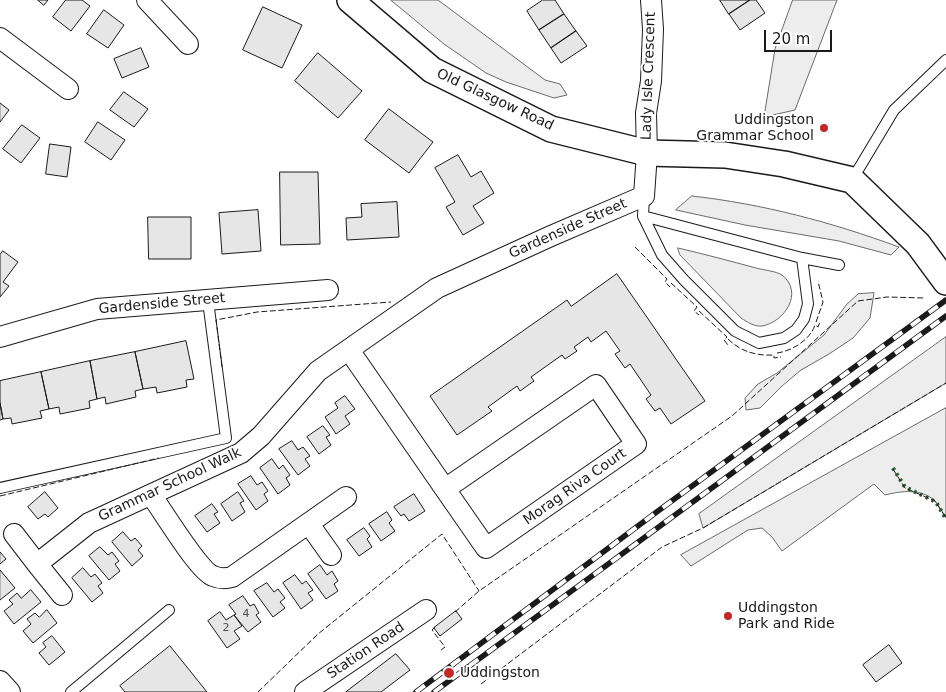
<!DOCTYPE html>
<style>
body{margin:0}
#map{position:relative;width:946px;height:692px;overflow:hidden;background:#fff;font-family:"DejaVu Sans",sans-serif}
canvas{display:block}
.scale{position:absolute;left:764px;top:30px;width:68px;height:22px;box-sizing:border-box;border:2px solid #1a1a1a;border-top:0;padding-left:6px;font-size:15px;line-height:18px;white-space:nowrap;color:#1a1a1a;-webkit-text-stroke:4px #fff;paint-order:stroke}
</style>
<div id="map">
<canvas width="946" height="692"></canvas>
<div class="scale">20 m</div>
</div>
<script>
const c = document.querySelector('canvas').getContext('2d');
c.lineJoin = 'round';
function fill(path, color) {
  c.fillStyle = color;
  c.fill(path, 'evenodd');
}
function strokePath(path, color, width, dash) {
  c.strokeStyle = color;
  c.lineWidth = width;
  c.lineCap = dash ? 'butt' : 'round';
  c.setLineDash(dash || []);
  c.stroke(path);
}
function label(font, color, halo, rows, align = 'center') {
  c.font = font + ' "DejaVu Sans",sans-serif';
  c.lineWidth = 4;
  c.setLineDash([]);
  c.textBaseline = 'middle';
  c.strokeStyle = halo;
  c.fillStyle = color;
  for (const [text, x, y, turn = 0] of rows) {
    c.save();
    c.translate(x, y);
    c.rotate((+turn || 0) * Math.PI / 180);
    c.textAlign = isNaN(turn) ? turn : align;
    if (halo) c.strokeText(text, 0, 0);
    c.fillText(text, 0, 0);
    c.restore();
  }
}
const green = new Path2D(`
 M391,0h47l107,80 15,4 7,11 -13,3 -48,-16 -20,-9 -42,-29z
 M793,0h44l-42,110 -31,7 11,-68z
 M692,196c71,8 139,26 207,51l-8,8 -52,-14 -94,-16 -69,-15z
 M678,248c26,6 52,13 78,20 7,2 20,3 26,7 22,17 3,47 -20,51 -7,1 -15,-4 -21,-8l-61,-63z
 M874,293l-4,25 -17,20 -24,16 -28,16 -19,16 -22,22 -14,2 -1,-12 13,-14 19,-11 47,-38 23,-31 11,-10z
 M946,337v46l-243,145 -4,-14z
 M946,408v110c-3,-5 -7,-12 -11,-17 -14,-13 -34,-10 -50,-6l-11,-11 -92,67 -10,-14 -10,-9 -14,2 -57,36 -10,-11z`);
const building = new Path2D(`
 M38,0h10l-4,5z
 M66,0h16l8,6 -19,25 -18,-14z
 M543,0h12l9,14 -25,16 -12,-19z
 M720,0h30l-21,14z
 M750,0h6l9,13 -25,17 -11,-16z
 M263,7l39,18 -20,43 -39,-18z
 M104,10l20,15 -16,23 -21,-14z
 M564,14l12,17 -25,17 -12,-18z
 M576,31l11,15 -26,17 -10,-15z
 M141,48l8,19 -27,11 -8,-19z
 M318,53l44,38 -24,27 -43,-37z
 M124,92l24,17 -14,18 -24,-17z
 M0,103l9,7 -9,12z
 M389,109l44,33 -24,31 -44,-33z
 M98,122l27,18 -14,20 -26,-18z
 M22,125l18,13 -19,25 -18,-14z
 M50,144l21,3 -4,30 -21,-3z
 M458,155l13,22 10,-6 13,22 -21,13 11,17 -21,12 -17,-28 9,-5 -20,-34z
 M280,172h38l2,72 -39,1z
 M397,202l2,35 -52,3 -1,-22 16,-1 -1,-13z
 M258,210l3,41 -39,3 -3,-41z
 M148,217h43v42h-42z
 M3,251l15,11 -15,20 6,4 -9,11v-42z
 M617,274l88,127 -34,23 -11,-16 -5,3 -9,-12 5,-4 -21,-31 -5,4 -10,-14 5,-3 -14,-20 -15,11 -3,-5 -14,10 3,4 -12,8 -3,-4 -31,22 3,4 -14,10 -3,-5 -29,21 4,4 -35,24 -27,-39 137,-96 4,6z
 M186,341l8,38 -8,1 1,7 -30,6 -1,-6 -13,2 -8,-37z
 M135,352l8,37 -8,2 1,6 -30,7 -1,-7 -8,2 -7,-38z
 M90,361l7,38 -8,2 1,7 -30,6 -1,-7 -10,2 -8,-37z
 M41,372l8,37 -9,2 2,7 -30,6 -1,-6 -8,1 -3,-16v-22z
 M345,396l10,13 -10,7 5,8 -14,10 -11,-17 13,-9 -3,-5z
 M0,403l3,16 -3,1z
 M323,426l7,9 -4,2 5,8 -12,9 -12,-17z
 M292,441l6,9 5,-3 7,9 -5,3 5,7 -12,9 -19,-26z
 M272,459l7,10 4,-4 7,10 -4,3 4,7 -12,9 -18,-26z
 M251,476l6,9 5,-3 6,9 -4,3 4,7 -12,9 -18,-26z
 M45,492l13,16 -10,9 -3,-3 -7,5 -10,-12z
 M238,492l6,9 -4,2 5,9 -13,9 -11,-17z
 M414,494l11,17 -16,10 -5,-7 -3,2 -7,-9z
 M212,504l6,8 -4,2 6,9 -13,9 -12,-16z
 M387,512l5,8 -3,3 6,8 -14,10 -12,-17z
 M364,528l6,8 -3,3 5,8 -13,9 -12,-16z
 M123,532l8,9 4,-3 7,8 -4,4 5,6 -11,10 -20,-24z
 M100,547l8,8 4,-3 7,9 -4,3 5,7 -11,9 -20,-24z
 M0,552l6,7 -6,5z
 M320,565l7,10 5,-4 6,10 -4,3 4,7 -12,8 -18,-25z
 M83,568l8,9 4,-3 7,9 -4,3 5,7 -11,9 -20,-24z
 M0,570l15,18 -15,12z
 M295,575l7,9 4,-3 7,9 -5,3 5,7 -12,9 -18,-26z
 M267,583l7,9 4,-3 7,9 -5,4 5,6 -12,9 -19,-26z
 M31,590l10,12 -27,22 -10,-13 9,-7 -4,-4 8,-7 4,5z
 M243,596l7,10 4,-2 5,9 -3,2 5,7 -13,10 -14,-17 2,-1 -7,-9z
 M47,610l10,13 -24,20 -10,-12 8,-7 -4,-5 8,-6 4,4z
 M456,611l6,8 -22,17 -6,-8z
 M220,612l6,8 8,-5 8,11 -8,5 6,8 -13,9 -19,-27z
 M52,636l13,16 -16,13 -10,-12 7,-6 -3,-4z
 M889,645l13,18 -26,19 -13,-17z
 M170,646l37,46h-82l-5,-6z
 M396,654l14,16 -29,22h-35z`);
const service = new Path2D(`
 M852,180l42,-70 52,-50
 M643,216l19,39 22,25 51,51 24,12 25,-5 12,-8 8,-11 4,-15 -6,-46 -159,-42 1,-20
 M802,258l37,7
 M0,488l226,-50 -18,-137
 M71,692l98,-82`);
const minor = new Path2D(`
 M147,0l41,44
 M0,38l68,51
 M0,337l97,-28 231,-19
 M349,350l96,139 151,-104 40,59 -150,104 -41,-59
 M151,495c12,16 47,75 62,81 7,3 12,3 19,1l114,-80
 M309,524l22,31
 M14,534l23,30
 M62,595l-25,-31 52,-41 152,-70 20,-17 57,-65 119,-83 114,-52 93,-40 3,-43 -1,-40 5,-32 2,-52 -2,-29
 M0,681l10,11
 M305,692l121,-82`);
const tertiary = new Path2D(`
 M350,0l82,70 119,59 96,24 78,2 59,9 68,16 66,64 28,38`);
const rail = new Path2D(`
 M416,692l242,-181 288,-211
 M434,692l512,-376`);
const hedge = new Path2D(`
 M893,468l12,19 31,15 10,17`);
const fence = new Path2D(`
 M635,247l32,32 -2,3 5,5
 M671,283l26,24 -3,4 5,4
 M699,311l28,26 -3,3 4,5
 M816,322l7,-20 -5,-21
 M728,339c13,13 29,17 46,16v3l7,-1
 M777,353c15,-2 33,-13 38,-28l3,2 2,-5
 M222,367l-6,-47 41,-8 134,-10
 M893,469l12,19 30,13 11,17
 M0,496l159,-38
 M455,612l24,-21 253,-175 126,-115 29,-4 38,1
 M435,627l-3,3 13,17 -4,3
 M481,684l181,-137 41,-19 243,-145
 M258,692l60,-58 124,-100 37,57`);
const markers = [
 [824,128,5,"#c62828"],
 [728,616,5,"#c62828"],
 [449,673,6,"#c62828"]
];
const numberNames = [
 ["4",246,614],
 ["2",226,628]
];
const streetNames = [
 ["Lady Isle Crescent",649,76,-88],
 ["Old Glasgow Road",495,100,25],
 ["Gardenside Street",568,229,-24],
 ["Gardenside Street",162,304,-5],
 ["Grammar School Walk",170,485,-25],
 ["Morag Riva Court",575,487,-35],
 ["Station Road",366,651,-34]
];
const poiNames = [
 ["Uddingston",814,120,"right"],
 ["Grammar School",814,136,"right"],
 ["Uddingston",738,608],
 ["Park and Ride",738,624],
 ["Uddingston",460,673]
];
fill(green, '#ededed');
strokePath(green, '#6a6a6a', 1);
fill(building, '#e6e6e6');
strokePath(building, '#1a1a1a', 1);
strokePath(service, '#1a1a1a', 12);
strokePath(minor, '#1a1a1a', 22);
strokePath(tertiary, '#1a1a1a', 28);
strokePath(service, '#fff', 10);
strokePath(minor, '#fff', 20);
strokePath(tertiary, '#fff', 25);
strokePath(rail, '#1a1a1a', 5.5);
strokePath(rail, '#fff', 4, [11]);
strokePath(hedge, '#2b5a34', 4, [2.5, 4]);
strokePath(fence, '#1a1a1a', 1, [6, 2.5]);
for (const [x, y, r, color] of markers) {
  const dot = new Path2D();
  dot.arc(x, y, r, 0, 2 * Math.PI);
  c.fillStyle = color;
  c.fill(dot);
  strokePath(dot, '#fff', 2);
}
label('11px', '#4d4d4d', null, numberNames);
label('14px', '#1a1a1a', '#fff', streetNames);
label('14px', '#1a1a1a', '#fff', poiNames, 'left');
</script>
